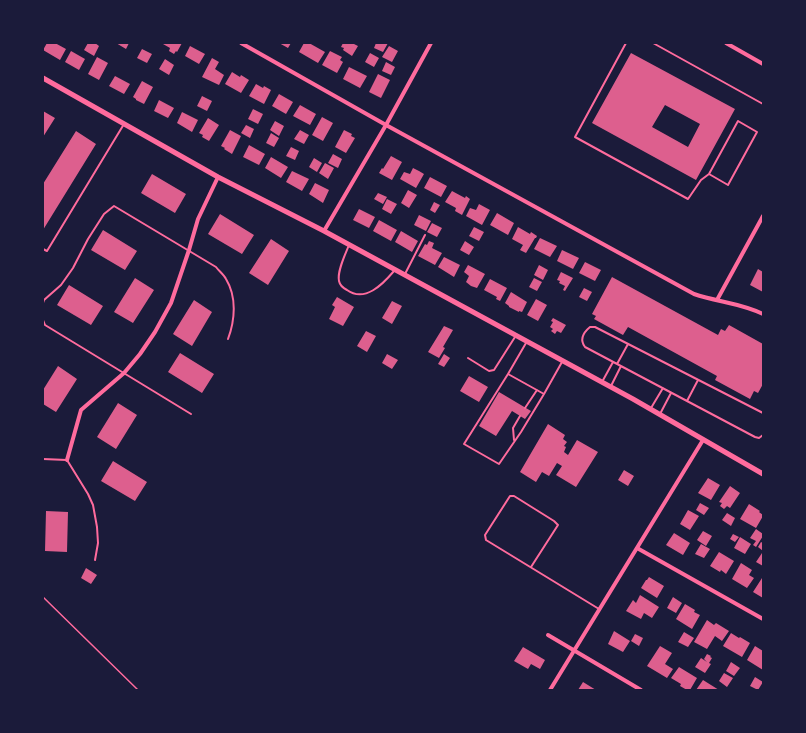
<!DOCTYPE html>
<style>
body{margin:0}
#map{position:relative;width:806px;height:733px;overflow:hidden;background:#1b1b3a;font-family:"Alegreya Sans",sans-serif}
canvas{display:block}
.frame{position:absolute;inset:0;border:44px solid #1b1b3a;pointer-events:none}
</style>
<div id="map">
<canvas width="806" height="733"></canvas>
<div class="frame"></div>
</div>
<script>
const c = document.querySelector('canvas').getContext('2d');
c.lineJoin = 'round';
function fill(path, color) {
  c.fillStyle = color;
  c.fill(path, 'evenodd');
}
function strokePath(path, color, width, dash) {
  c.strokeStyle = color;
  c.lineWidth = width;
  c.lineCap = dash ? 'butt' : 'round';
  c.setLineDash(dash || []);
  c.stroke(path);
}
const building = new Path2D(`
 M47,43h8l11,6 -6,11 -17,-10z
 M88,43h7l4,3 -5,10 -10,-6z
 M116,43h13l-3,6z
 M164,43h18l-5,9 -1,-1 -2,3 -5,-3 1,-3 -7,-4z
 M279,43h12l-3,5z
 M304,43h5l16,9 -7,11 -19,-11z
 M343,43h9l6,3 -6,10 -9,-6 1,-2 -3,-1z
 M376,43h12l-5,9 -9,-4z
 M190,46l15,8 -6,10 -14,-8z
 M389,46l9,5 -6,11 -10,-5z
 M142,49l10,5 -5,9 -10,-5z
 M71,51l14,8 -6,11 -14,-8z
 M330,51l12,6 -2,3 3,2 -6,11 -15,-8z
 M370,53l9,5 -5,9 -9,-5z
 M631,53l104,56 -39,71 -104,-57zM665,105l35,19 -12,23 -36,-20z
 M97,57l11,6 -9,17 -11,-6z
 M212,58l7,4 -4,7 9,6 -5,10 -17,-8z
 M165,59l9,6 -5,10 -10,-6z
 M386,62l9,5 -4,8 -9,-4z
 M349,67l18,9 -7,12 -17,-9z
 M232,72l8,5 1,-2 8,5 -8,13 -16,-9z
 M378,74l12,6 -9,18 -12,-6z
 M115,76l15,8 -6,10 -15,-8z
 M142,81l11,6 -9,17 -8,-4v-1l-3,-2z
 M256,84l7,4 1,-2 7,4 -7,14 -15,-8z
 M279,94l14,8 -7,12 -14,-8z
 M202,96l10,5 -5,10 -10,-5z
 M159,100l15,8 -6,10 -14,-7z
 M300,105l16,9 -6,11 -17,-9z
 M253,109l10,5 -5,10 -10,-5z
 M43,111l12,7 -12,19z
 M182,112l16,8 -6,12 -15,-9z
 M322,117l11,6 -10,18 -11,-6z
 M208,118l11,7 -10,16 -7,-4 1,-2 -4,-2z
 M275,121l9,5 -5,10 -9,-6z
 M246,125l8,4 -4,9 -9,-5z
 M230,130l11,6 -9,18 -8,-5 1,-1 -4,-2z
 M300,130l9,5 -5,9 -10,-5z
 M344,130l8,4 -1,2 4,2 -9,15 -11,-6z
 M76,131l20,13 -53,86v-46z
 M271,133l8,5 -5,9 -8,-4z
 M249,145l16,9 -6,11 -16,-8z
 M291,147l8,4 -4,9 -9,-4z
 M333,154l9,5 -4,9 -10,-5z
 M391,156l11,6 -10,18 -13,-7 3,-5 1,1z
 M271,157l17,10 -7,11 -16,-10z
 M314,158l8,5 -5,9 -8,-5z
 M325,163l9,5 -6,11 -9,-6z
 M413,168l6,3 5,3 -8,14 -16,-9 4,-7 6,2z
 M292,171l17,8 -7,12 -16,-9z
 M152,174l34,20 -11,19 -34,-20z
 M430,177l17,9 -6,11 -17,-9z
 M315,183l14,7 -6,13 -14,-9z
 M408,190l9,5 -8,13 -8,-5z
 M452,191l13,7 1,-2 4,3 -8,16 -7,-4 1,-3 -11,-6z
 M378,193l9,4 -4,7 -9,-5z
 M387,199l10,5 -6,10 -9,-5z
 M434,202l6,3 -5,8 -5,-3z
 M479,204l11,6 -8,15 -16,-9 4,-8 6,2z
 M359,209l16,8 -6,11 -16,-8z
 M497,213l17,10 -6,12 -18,-10z
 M220,214l34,21 -12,19 -34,-20z
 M419,215l12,6 -5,10 -12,-6z
 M379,220l18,10 -6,11 -18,-10z
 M432,223l10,5 -5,9 -10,-5z
 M474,227l10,5 -5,9 -10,-5z
 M518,227l12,7 1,-2 6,4 -1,2h-1l-9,15 -6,-3 3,-5 -11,-6z
 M103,230l34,21 -12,19 -34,-20z
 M401,231l17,10 -6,11 -17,-10z
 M540,238l17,8 -7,11 -16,-8z
 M271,239l18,12 -21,34 -19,-12z
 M429,241l5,2 -2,5 10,5 -7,12 -17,-9 7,-12 2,1z
 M465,241l9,6 -5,8 -9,-5z
 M562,250l17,8 -6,11 -16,-8z
 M444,257l16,8 -6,12 -16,-10z
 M585,262l16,8 -6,11 -16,-8z
 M468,265l17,9 -8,14 -6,-2 -5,-4 3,-6 -5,-4z
 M539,265l9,5 -5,10 -9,-5z
 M758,269l5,3v20l-13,-7z
 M561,272l12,6 -8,13 -2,-1 2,-4 -6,-3 1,-2 -3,-1z
 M612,277l106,58 3,-6 4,2 4,-6 34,19v40l-5,9 -4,-2 -4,8 -35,-19 2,-4 -89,-49 -5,8 -29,-16 2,-3 -4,-2z
 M135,278l19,12 -21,33 -19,-11z
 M534,278l8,4 -5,9 -8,-4z
 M490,279l17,9 -7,13 -4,-2 1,-2 -13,-7z
 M69,285l34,21 -12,19 -34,-20z
 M584,288l8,4 -5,9 -8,-4z
 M511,292l16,10 -5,10 -3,-1v1l-10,-5v-1l-4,-3z
 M337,297l17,10 -11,19 -14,-7 6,-12 -3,-2z
 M536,299l11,6 -9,16 -11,-6z
 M194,300l18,12 -20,34 -19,-12z
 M392,301l10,5 -10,18 -10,-6z
 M553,318l13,7 -5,8 -4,-2 -2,3 -4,-3 2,-2 -3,-2 3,-5 -2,-1z
 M444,326l9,4 -10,17 2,1 -6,10 -11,-6z
 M366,331l10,5 -9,16 -10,-6z
 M180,353l34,21 -12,19 -34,-21z
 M387,354l11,6 -6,9 -10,-6z
 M444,354l6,4 -6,9 -6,-3z
 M58,366l19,13 -21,33 -13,-8v-14z
 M469,376l19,11 -9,15 -19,-11z
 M499,392l32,19 -6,8 -13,-8 -16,25 -17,-10z
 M118,403l19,12 -21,34 -19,-12z
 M548,424l17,11 -2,4 4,3 -3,4 2,1 -2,5 4,3 9,-15 21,12 -22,35 -20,-12 6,-9 -5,-3 -8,13 -7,-4 -6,10 -16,-10z
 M113,461l34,21 -12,19 -34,-20z
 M624,470l10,6 -6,10 -10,-6z
 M708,478l12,7 -9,15 -13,-7z
 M730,486l10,7 -10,15 -3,-2 -3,3 -4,-3 2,-3 -3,-1z
 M700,503l9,5 -5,7 -8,-5z
 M749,504l11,7 -1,1 4,3v1l-7,12 -16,-9z
 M688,510l11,6 -9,14 -10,-6z
 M46,511l22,1 -1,40 -22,-1z
 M727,513l8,5 -4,8 -9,-6z
 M756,529l7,5v2l-7,11 -3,-2 3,-4 -6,-3z
 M703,531l9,5 -6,10 -9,-6z
 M674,533l16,10 -7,12 -17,-10z
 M733,534l6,3 -4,5 -5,-3z
 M740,537l11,7 -6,10 -11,-6z
 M761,542l2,1v8l-5,-4z
 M701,544l9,5 -6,9 -9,-4z
 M719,552l15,9 -8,13 -5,-4 -1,2 -10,-6z
 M762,553l1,1v12l-7,-4z
 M741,563l11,7 -3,5 5,3 -7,10 -15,-9z
 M86,568l11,7 -6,9 -10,-6z
 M649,577l15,9 -7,12 -16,-10 5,-8h1z
 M762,578h1v20l-10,-6z
 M640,595l19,12 -7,11 -8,-5 -3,6 -15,-8 7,-11 3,3z
 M673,597l9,6 -6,10 -9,-5z
 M685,604l10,6 -1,2 6,3 -8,14 -16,-10z
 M707,620l7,5 2,-2 13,8 -7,10 -7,-5 -8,13 -13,-7z
 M614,631l16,10 -7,11 -15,-8z
 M684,632l10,6 -6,9 -10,-5z
 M731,633l8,5 1,-1 10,6 -8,14 -19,-11z
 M635,634l8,4 -4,8 -8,-5z
 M660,646l12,7 -7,11 8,5 -6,9 -20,-12z
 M755,646l8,5v19l-16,-10z
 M523,647l22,13 -5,9 -9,-5 -3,5 -14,-8z
 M707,654l4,2 -1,1 2,1 -3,5 2,1 -6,9 -10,-6 6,-9 6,4 -3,-3z
 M731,662l9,6 -6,8 -8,-5z
 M679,667l18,11 -7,12h-3l-7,-4 1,-2 -10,-6z
 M724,673l9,5 -6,9 -8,-6z
 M755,677l8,5 -5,8 -8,-4z
 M703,680l16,10h-23z
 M583,682l13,8h-18z`);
const path = new Path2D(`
 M43,597l95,93`);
const service = new Path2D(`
 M626,43l-51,94 113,62 13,-19 8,-6 29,-53 19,11 -29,53 -19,-11
 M653,43l110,61
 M349,245c-4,10 -12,26 -10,36 1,5 4,7 8,9 18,13 36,-6 47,-19
 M43,249l4,2 77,-127
 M405,274l20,-39
 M43,303l1,-3 17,-15 12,-17 15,-29 16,-25 10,-8 102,61c3,4 8,8 10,12 11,18 9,41 2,60
 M43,320l2,5 146,89
 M526,343l-18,31 36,20 18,-32
 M468,358l21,13 5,-1 21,-33
 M617,364l11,-20
 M508,374l-44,70 35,20 22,-32 23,-38
 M602,382l11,-20
 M611,386l10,-20
 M687,401l11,-21
 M525,408l12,-18
 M651,408l12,-20
 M763,413l-168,-86h-5c-6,5 -11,12 -5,20l170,90 4,1 4,-3
 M660,414l11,-21
 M514,440l-1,-12 7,-12
 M43,459l24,1 21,34 5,11 4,22 1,16 -3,17
 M531,567l27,-42 -4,-4 -40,-25h-4l-25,39 1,5 113,69`);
const minor = new Path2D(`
 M241,43l145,82 308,169c23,8 47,9 69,20
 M726,43l37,21
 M324,231l62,-106 45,-82
 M717,300l46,-84
 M67,460l14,-50 43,-37 16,-19 15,-22 16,-29 18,-53 9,-31 20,-42
 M637,548l126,71
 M548,635l93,55
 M550,690l153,-250`);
const tertiary = new Path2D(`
 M43,78l175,99 106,54 309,168 130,75`);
fill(building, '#dd5f8e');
strokePath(path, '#ff6b9d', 1.5);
strokePath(service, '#ff6b9d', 2);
strokePath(minor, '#ff6b9d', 4);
strokePath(tertiary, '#ff6b9d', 5);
</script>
